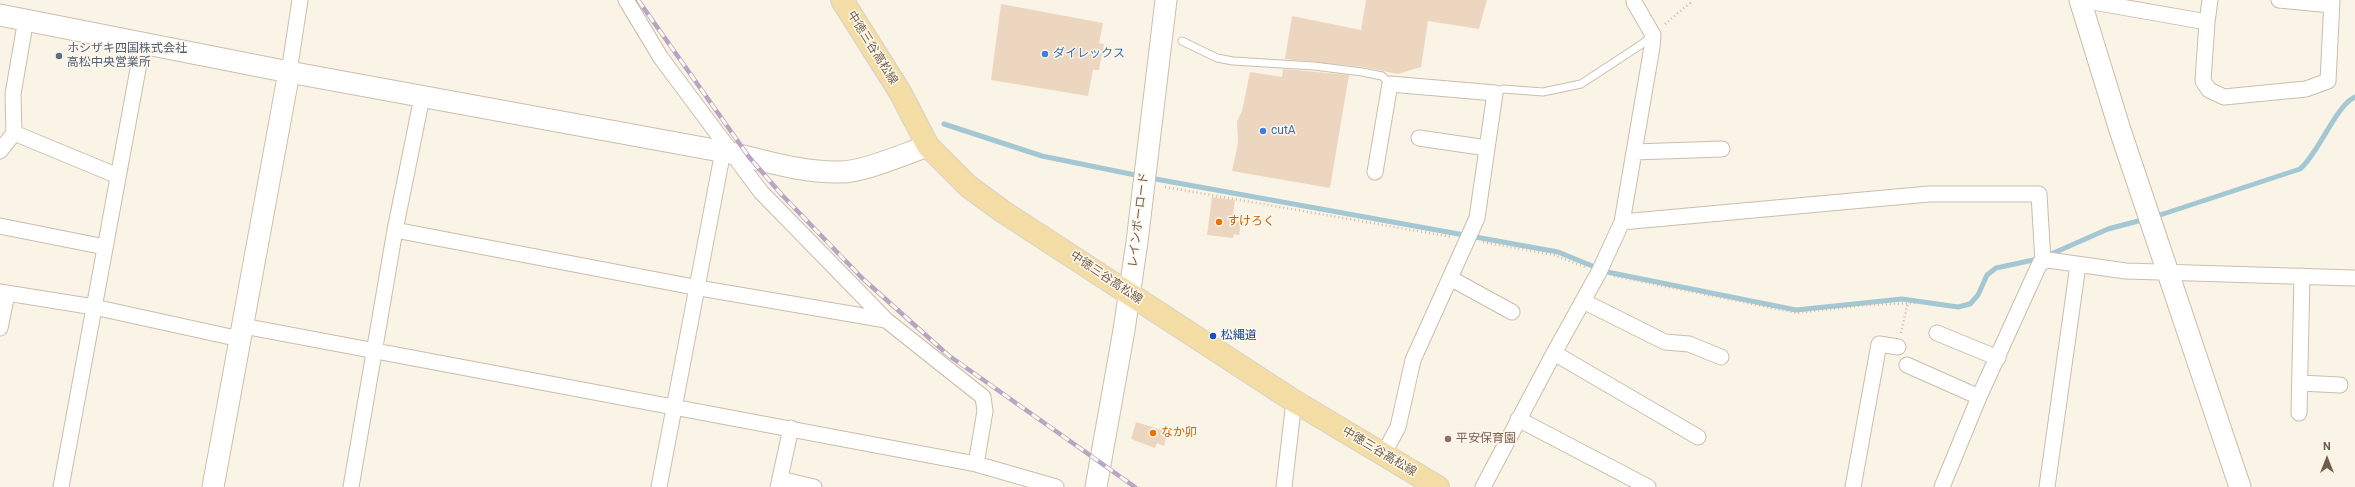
<!DOCTYPE html>
<meta charset="utf-8">
<style>
body{margin:0}
#map{position:relative;width:2355px;height:487px;overflow:hidden;background:#faf4e6;font-family:Roboto,sans-serif}
canvas{display:block}
.north{position:absolute;left:2307px;top:439px;width:40px;height:40px;-webkit-text-stroke:3px #fdf8eb;paint-order:stroke;rotate:0deg;font-size:11px;font-weight:700;line-height:16px;text-align:center;color:#715d4d}
.north::after{content:'';display:block;margin:auto;width:14px;height:18px;background:#715d4d;clip-path:polygon(50% 0,100% 100%,50% 72%,0 100%)}
</style>
<div id="map">
<canvas width="2355" height="487"></canvas>
<div class="north">N</div>
</div>
<script>
const c = document.querySelector('canvas').getContext('2d');
c.lineJoin = 'round';
function strokePath(path, color, width, dash) {
  c.strokeStyle = color;
  c.lineWidth = width;
  c.lineCap = dash ? 'butt' : 'round';
  c.setLineDash(dash || []);
  c.stroke(path);
}
function fill(path, color) {
  c.fillStyle = color;
  c.fill(path, 'evenodd');
}
function label(font, color, halo, rows, align = 'center') {
  c.font = font + ' Roboto,"Noto Sans JP",sans-serif';
  c.lineWidth = 3;
  c.setLineDash([]);
  c.textBaseline = 'middle';
  c.strokeStyle = halo;
  c.fillStyle = color;
  for (const [text, x, y, turn = 0] of rows) {
    c.save();
    c.translate(x, y);
    c.rotate((+turn || 0) * Math.PI / 180);
    c.textAlign = isNaN(turn) ? turn : align;
    if (halo) c.strokeText(text, 0, 0);
    c.fillText(text, 0, 0);
    c.restore();
  }
}
const stream = new Path2D(`
 M944,124l98,32 98,20
 M1150,178l408,74 49,20 189,38 106,-11 56,8 12,-3 8,-9 9,-20 9,-7 42,-9
 M2154,217l146,-48c19,-16 36,-64 55,-72
 M2049,255l59,-26 38,-10`);
const building = new Path2D(`
 M1366,0h121l-8,29 -51,-8 -7,46 -23,7 -35,-7 -78,-8 7,-43 69,14z
 M1001,4l102,19 -4,20 5,1 -5,26h-6l-5,26 -97,-16z
 M1283,69l66,6 -19,113 -98,-17 6,-28 -1,-22 5,-10 8,-39 32,5z
 M1212,197l23,3 -3,21 9,1 -2,13 -5,-1 -1,4 -26,-3z
 M1136,422l32,10 -4,14 -7,-3 -2,5 -24,-9z`);
const path = new Path2D(`
 M1665,24l25,-21 -2,-3
 M1165,187l287,50
 M1483,242l71,13 31,12
 M1614,276l183,37 68,-8 50,-2
 M1901,333l7,-31`);
const lane = new Path2D(`
 M1182,41l35,17 16,3 81,5 48,6 20,4 8,8
 M1495,93l8,-4 40,3 38,-8 61,-40 10,-8`);
const street = new Path2D(`
 M626,0l35,58 100,134 125,128 97,77 2,14 -9,53
 M2279,0l53,5
 M2081,3l12,-1 114,20 -4,59 6,9 15,7 82,-8 22,-8 4,-81
 M2207,22l3,-22
 M289,72l11,-72
 M14,133l104,43
 M1419,138l68,10
 M0,151l14,-18 -1,-39 13,-75
 M1634,152l88,-3
 M1375,172l15,-88 105,9 -18,125 -64,142 -15,67 -15,28
 M1622,222l307,-28h110l4,68
 M0,226l105,21
 M395,230l304,58 187,32
 M1450,278l62,34
 M0,292l94,15 146,32
 M1583,301l82,41 24,2 32,13
 M243,326l733,138 80,23
 M0,328l7,-34
 M1937,333l61,25
 M1554,353l144,84
 M1907,365l72,32
 M2300,383l40,2
 M2299,413l3,-137
 M1518,419l130,68
 M780,479l34,8
 M61,487l82,-445
 M351,487l44,-257 27,-133
 M659,487l64,-336
 M778,487l13,-59
 M1284,487l10,-86
 M1483,487l71,-134 45,-81 23,-50 30,-175 1,-12 -19,-33
 M1853,487l26,-143 19,3
 M1942,487l37,-90 61,-134 8,-3 78,11 229,7
 M2047,487l31,-222`);
const secondary = new Path2D(`
 M2080,0l40,130 120,357
 M0,15l289,57 442,81c35,8 73,20 109,19 24,0 64,-18 88,-26
 M213,487l76,-415
 M1096,487l28,-157 13,-88 29,-242`);
const primary = new Path2D(`
 M842,0l58,92 28,54 40,40 34,25 292,190 144,86`);
const rail = new Path2D(`
 M638,0l111,157 33,38 80,83 86,77 187,132`);
const markers = [
 [1045,54,4,"#3f7fe0"],
 [59,56,4,"#5c6f8a"],
 [1263,131,4,"#3f7fe0"],
 [1219,222,4,"#e8710a"],
 [1213,336,4,"#1a4fb4"],
 [1153,433,4,"#e8710a"],
 [1448,439,4,"#8d6e63"]
];
const streetNames = [
 ["中徳三谷高松線",872,48,58],
 ["レインボーロード",1139,220,-83],
 ["中徳三谷高松線",1106,278,34],
 ["中徳三谷高松線",1379,452,31]
];
const serviceNames = [
 ["ホシザキ四国株式会社",67,49],
 ["高松中央営業所",67,63]
];
const shopNames = [
 ["ダイレックス",1053,54],
 ["cutA",1271,131]
];
const foodNames = [
 ["すけろく",1227,222],
 ["なか卯",1161,433]
];
const transitNames = [
 ["松縄道",1221,336]
];
const educationNames = [
 ["平安保育園",1456,439]
];
strokePath(stream, '#a3c7d3', 5);
fill(building, '#edd6c0');
strokePath(lane, '#cbbdad', 9);
strokePath(street, '#cbbdad', 17);
strokePath(secondary, '#cdbeab', 23);
strokePath(primary, '#d7d2cd', 24);
strokePath(path, '#d2baa3', 2.5, [1, 3]);
strokePath(lane, '#fff', 7);
strokePath(street, '#fff', 15);
strokePath(secondary, '#fff', 21);
strokePath(primary, '#f3dda4', 22);
strokePath(rail, '#b8a5c3', 4.5);
strokePath(rail, '#fdf8eb', 3, [9]);
for (const [x, y, r, color] of markers) {
  const dot = new Path2D();
  dot.arc(x, y, r, 0, 2 * Math.PI);
  c.fillStyle = color;
  c.fill(dot);
  strokePath(dot, '#fdf8eb', 1.5);
}
label('12px', '#715d4d', '#fdf8eb', streetNames);
label('12px', '#4e5e75', '#fdf8eb', serviceNames, 'left');
label('12px', '#366cbe', '#fdf8eb', shopNames, 'left');
label('12px', '#c56008', '#fdf8eb', foodNames, 'left');
label('12px', '#164399', '#fdf8eb', transitNames, 'left');
label('12px', '#785e54', '#fdf8eb', educationNames, 'left');
</script>
